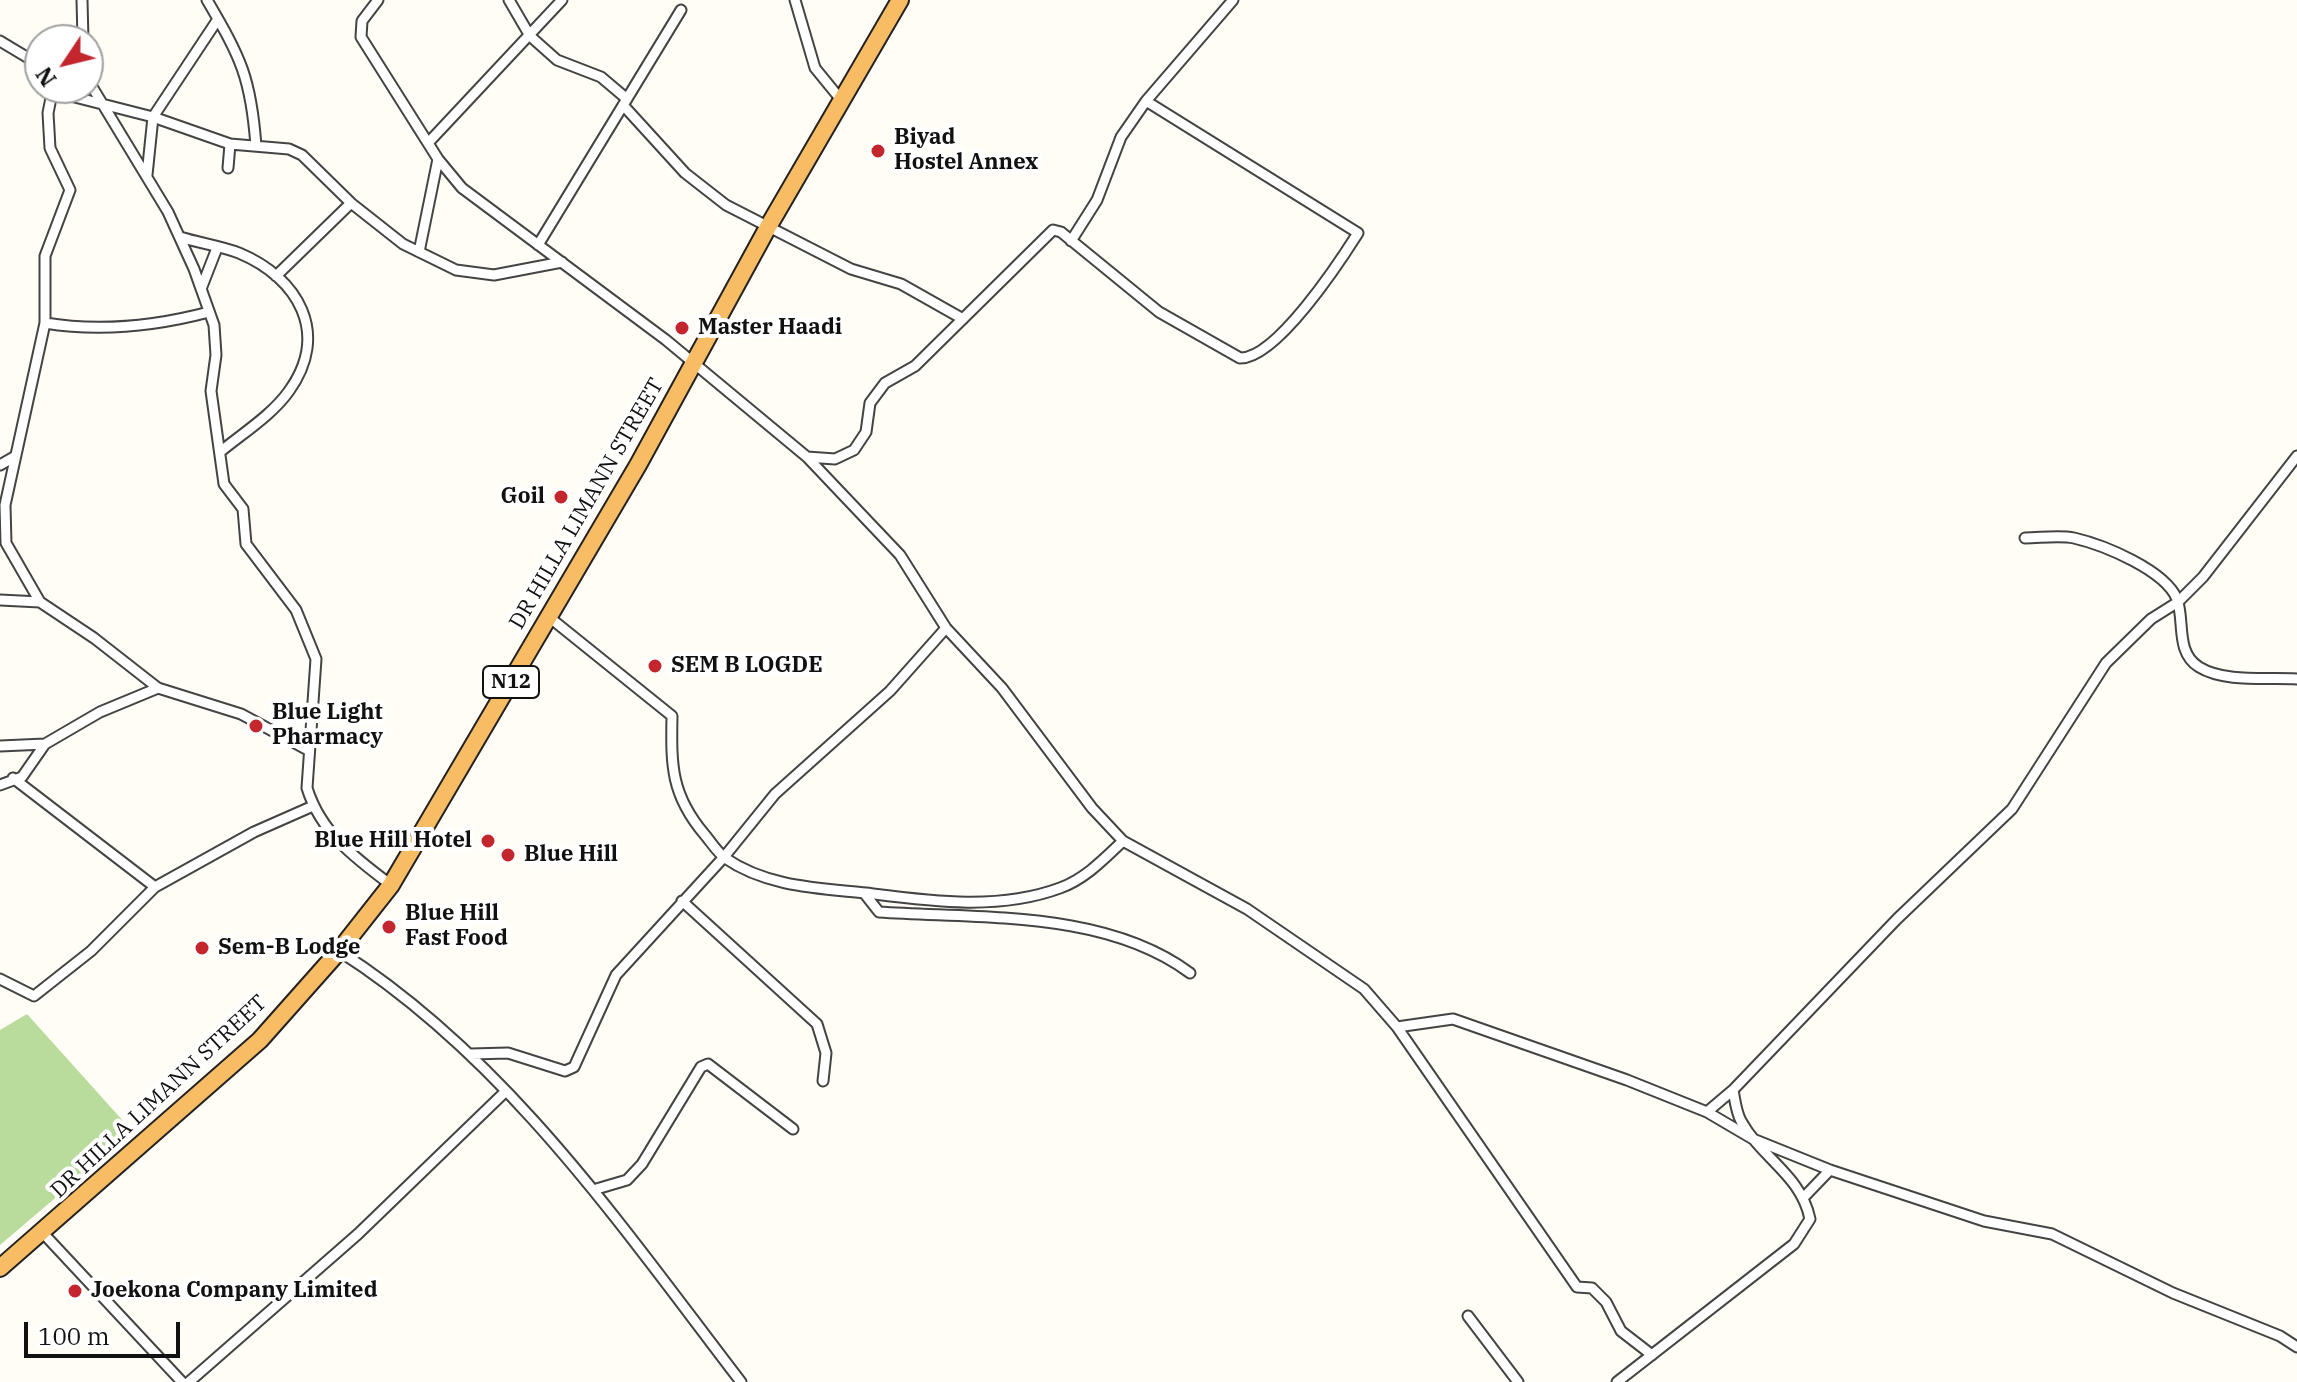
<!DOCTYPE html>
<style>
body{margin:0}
#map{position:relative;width:2297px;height:1382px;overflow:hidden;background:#fffdf5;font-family:"IBM Plex Serif",serif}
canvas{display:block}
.north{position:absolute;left:24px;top:24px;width:80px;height:80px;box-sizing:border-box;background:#fff;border:2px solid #a0a0a0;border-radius:50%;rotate:235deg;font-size:22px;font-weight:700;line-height:32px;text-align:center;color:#111}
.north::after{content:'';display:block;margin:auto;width:28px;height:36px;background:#c4262e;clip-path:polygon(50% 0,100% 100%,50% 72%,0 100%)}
.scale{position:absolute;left:24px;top:1322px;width:156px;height:36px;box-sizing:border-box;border:4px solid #111;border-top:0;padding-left:10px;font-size:24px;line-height:28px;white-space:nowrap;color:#111;-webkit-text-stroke:6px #fff;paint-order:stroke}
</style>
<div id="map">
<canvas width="2297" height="1382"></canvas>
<div class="north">N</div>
<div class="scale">100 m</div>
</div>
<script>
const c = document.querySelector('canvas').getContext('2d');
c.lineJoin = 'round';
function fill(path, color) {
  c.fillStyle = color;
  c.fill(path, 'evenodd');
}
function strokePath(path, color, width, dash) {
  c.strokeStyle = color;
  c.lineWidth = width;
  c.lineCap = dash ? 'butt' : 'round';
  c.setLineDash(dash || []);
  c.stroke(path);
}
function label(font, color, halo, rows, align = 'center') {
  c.font = font + ' "IBM Plex Serif",serif';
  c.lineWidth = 8;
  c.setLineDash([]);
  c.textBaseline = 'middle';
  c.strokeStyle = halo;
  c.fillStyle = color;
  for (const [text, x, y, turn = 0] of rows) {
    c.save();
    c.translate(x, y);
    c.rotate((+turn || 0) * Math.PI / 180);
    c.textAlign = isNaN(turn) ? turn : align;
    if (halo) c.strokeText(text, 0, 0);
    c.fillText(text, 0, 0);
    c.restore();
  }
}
const forest = new Path2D(`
 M27,1014l106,118 -133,113v-215z`);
const minor = new Path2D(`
 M82,0l1,40
 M207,0c34,58 44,78 49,146
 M378,0l-16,21 -1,16 77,122 24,29 204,152 141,117 93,98 46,73 56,60 90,120 31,33 124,68 117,80 33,38 56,-8 174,61 80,32 46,27 77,31 154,51 68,13 121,59 107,43 17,11
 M509,0l21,36 27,24 44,17 26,22
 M795,0l20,68 27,33
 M0,41l40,24
 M88,75l3,10 77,127 26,57 20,56 2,30 -5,36 13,93 19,25 3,35 50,66 20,49 -9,129c14,45 48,70 84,97
 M53,88l-5,25 2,35 20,42 -25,66v67l-40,182 1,38 34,59 54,36 64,50 83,26 67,36
 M55,92l98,25 77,27 59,5 13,6 49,48 52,41 53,26 38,5 68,-13
 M623,105l62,68 41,32 125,64 50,15 62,35
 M428,143l134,-143
 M228,168l2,-24
 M147,175l6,-58 65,-98
 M180,237c19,6 41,9 59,16 60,25 91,81 50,138 -17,24 -46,42 -69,61
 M1071,241l26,-41 24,-63 25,-36 87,-101
 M538,245l143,-235
 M419,252l19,-93
 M276,276l75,-73
 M201,289l16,-41
 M45,323c55,9 111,3 164,-11
 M807,457l28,2 19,-9 12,-18 4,-29 15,-20 30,-17 138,-136 8,2 98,80 81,46c36,1 99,-95 118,-125l-212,-132
 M0,465l14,-8
 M2025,538c15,0 34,-3 49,0 30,7 91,32 103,61 8,22 -2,53 22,68 26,16 69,10 98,12
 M0,600l40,2
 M549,617l123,99c-1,50 -1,79 33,119 6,7 12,17 20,23 42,29 93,30 141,35 63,8 132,18 194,-5 25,-9 44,-29 63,-47
 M0,746l45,-2
 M13,778l142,109
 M0,785l22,-8 23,-33 55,-32 58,-24
 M864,893l15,19c102,7 226,-2 311,61
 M682,901l135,123 9,29 -3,28
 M339,951c168,107 283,276 402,431
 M0,979l34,17 57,-45 64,-64 99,-55 59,-26
 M1397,1027l180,260 15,1 14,14 15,29 31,24
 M471,1054l37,-1 57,18 9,-4 42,-92 108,-118 51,-63 115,-103 56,-63
 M1707,1112l26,-22
 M593,1190l34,-10 15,-16 59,-97 7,-3 85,65
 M1805,1196l25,-26
 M42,1232l140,150
 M1468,1316l50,66
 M189,1382l169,-148 148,-143
 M1617,1382l177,-138 16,-25c-9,-44 -48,-60 -69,-98 -5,-9 -6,-21 -8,-31l164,-171 115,-110 94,-146 45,-44 27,-17 25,-25 94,-121`);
const trunk = new Path2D(`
 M0,1268l260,-228 79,-89 52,-66 247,-420 130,-238 132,-227`);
const markers = [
 [878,151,8,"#c4262e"],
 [682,328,8,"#c4262e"],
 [561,497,8,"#c4262e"],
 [655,666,8,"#c4262e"],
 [256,726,8,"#c4262e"],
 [488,841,8,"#c4262e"],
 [508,855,8,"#c4262e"],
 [389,927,8,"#c4262e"],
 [202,948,8,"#c4262e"],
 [75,1291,8,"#c4262e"]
];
const shields = [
 [511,682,56]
];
const shieldNames = [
 ["N12",511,682]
];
const poiNames = [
 ["Biyad",894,138],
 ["Hostel Annex",894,163],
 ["Master Haadi",698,328],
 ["Goil",545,497,"right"],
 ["SEM B LOGDE",671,666],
 ["Blue Light",272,713],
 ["Pharmacy",272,738],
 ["Blue Hill Hotel",472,841,"right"],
 ["Blue Hill",524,855],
 ["Blue Hill",405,914],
 ["Fast Food",405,939],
 ["Sem-B Lodge",218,948],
 ["Joekona Company Limited",91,1291]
];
const streetNames = [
 ["DR HILLA LIMANN STREET",587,504,-60],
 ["DR HILLA LIMANN STREET",159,1097,-43]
];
fill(forest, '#b9dc9c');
strokePath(minor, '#444', 13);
strokePath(trunk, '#222', 20);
strokePath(minor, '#fff', 9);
strokePath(trunk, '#f7bc64', 16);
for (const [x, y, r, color] of markers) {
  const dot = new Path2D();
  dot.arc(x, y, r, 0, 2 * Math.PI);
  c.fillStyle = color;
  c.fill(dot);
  strokePath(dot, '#fff', 3);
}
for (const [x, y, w] of shields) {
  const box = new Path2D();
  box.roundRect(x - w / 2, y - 16, w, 32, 6);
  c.fillStyle = '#fff';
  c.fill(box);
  strokePath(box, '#111', 2);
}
label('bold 20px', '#111', null, shieldNames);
label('bold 22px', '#111', '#fff', poiNames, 'left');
label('22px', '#111', '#fff', streetNames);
</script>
